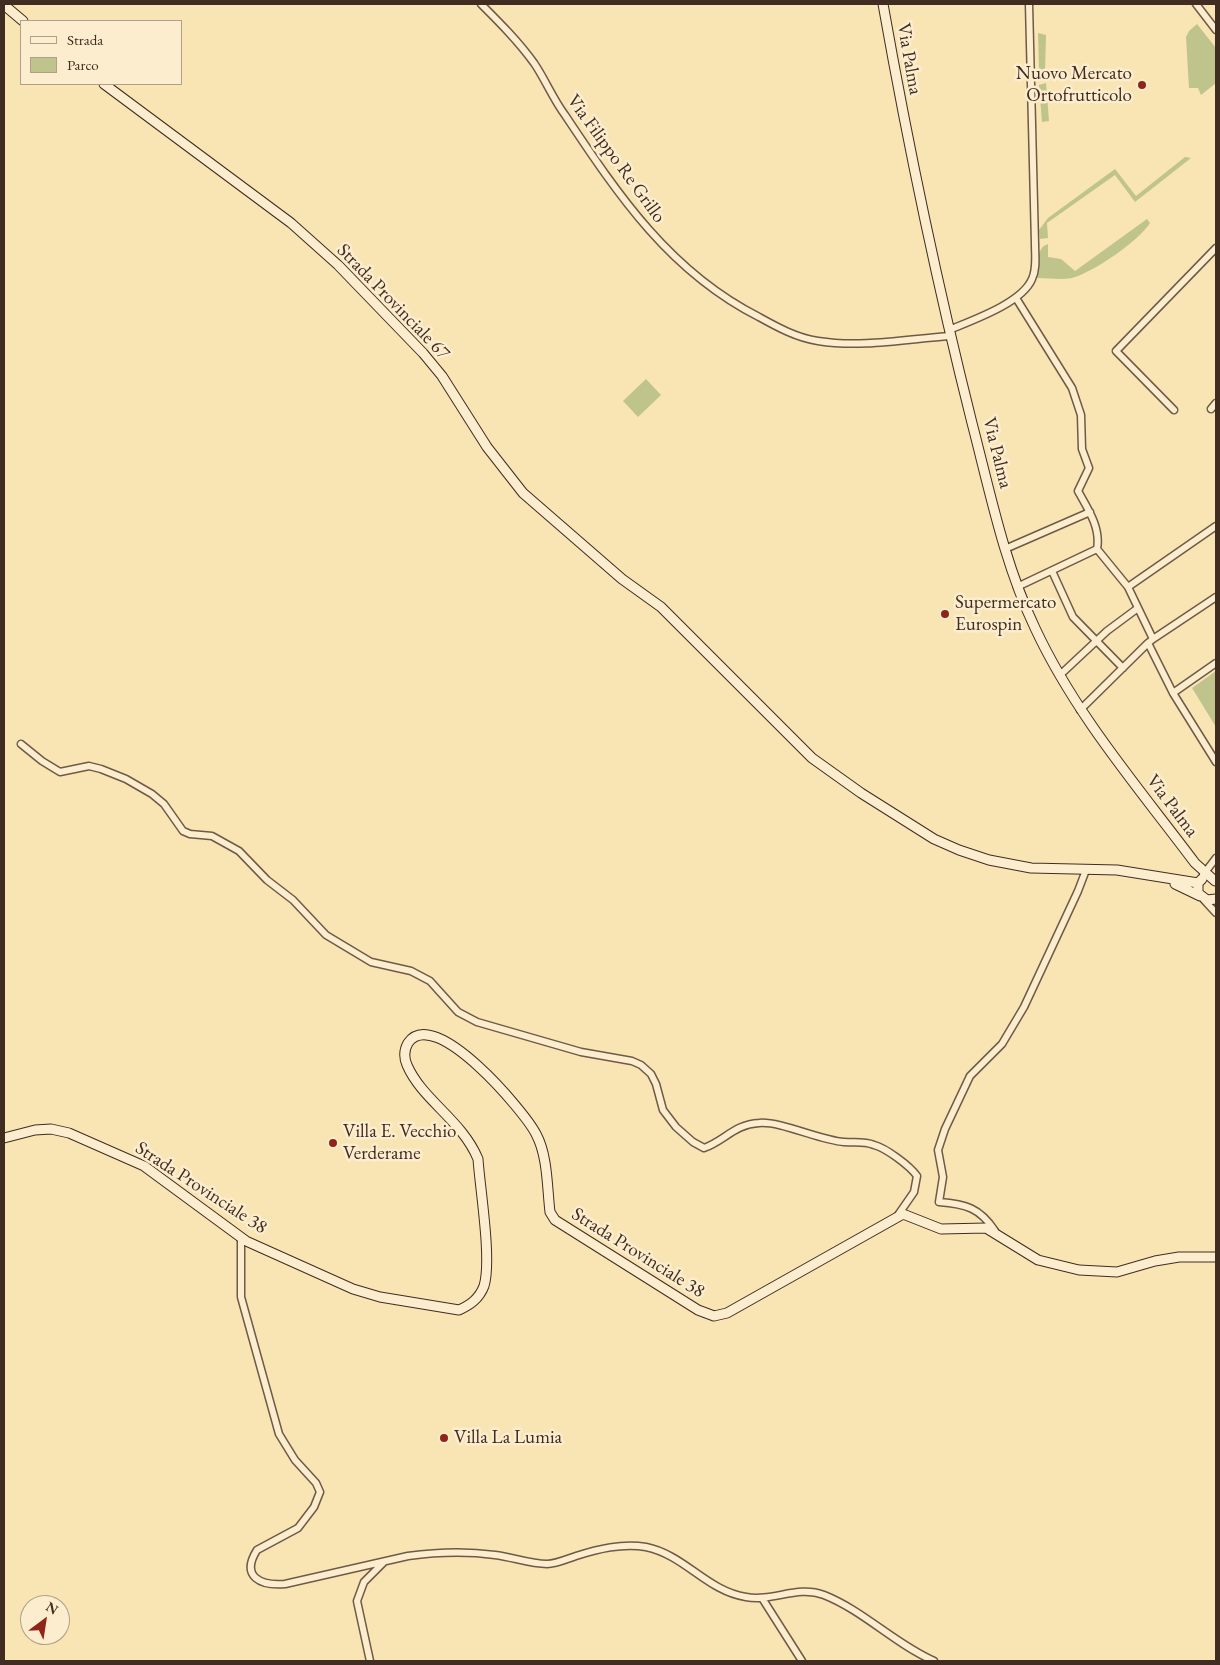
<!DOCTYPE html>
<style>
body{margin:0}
#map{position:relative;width:1220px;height:1665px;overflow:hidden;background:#f9e4b4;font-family:"EB Garamond",serif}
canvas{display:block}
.frame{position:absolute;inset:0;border:5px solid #412c21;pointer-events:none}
.legend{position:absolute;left:20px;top:20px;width:162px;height:65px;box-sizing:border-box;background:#fbedce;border:1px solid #b1a089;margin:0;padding:6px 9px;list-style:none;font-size:15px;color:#412c21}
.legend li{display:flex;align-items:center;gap:10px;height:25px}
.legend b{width:25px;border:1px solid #b1a089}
.north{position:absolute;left:20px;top:1595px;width:50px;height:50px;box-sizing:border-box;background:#fbedce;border:1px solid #b1a089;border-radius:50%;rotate:31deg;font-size:14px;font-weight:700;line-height:20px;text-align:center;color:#412c21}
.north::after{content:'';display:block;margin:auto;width:18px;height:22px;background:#8f2418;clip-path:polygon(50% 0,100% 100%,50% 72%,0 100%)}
</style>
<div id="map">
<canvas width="1220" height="1665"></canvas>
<div class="frame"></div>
<ul class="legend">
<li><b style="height:6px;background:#fbedce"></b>Strada</li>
<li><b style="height:14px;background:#bfc48c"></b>Parco</li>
</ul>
<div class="north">N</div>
</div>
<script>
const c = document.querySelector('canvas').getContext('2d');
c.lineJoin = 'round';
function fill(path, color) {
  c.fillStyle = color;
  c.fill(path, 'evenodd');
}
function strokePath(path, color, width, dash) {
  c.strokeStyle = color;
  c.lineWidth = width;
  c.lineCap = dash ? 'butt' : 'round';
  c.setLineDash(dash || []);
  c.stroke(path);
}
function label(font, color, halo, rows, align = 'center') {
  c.font = font + ' "EB Garamond",serif';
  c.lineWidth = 5;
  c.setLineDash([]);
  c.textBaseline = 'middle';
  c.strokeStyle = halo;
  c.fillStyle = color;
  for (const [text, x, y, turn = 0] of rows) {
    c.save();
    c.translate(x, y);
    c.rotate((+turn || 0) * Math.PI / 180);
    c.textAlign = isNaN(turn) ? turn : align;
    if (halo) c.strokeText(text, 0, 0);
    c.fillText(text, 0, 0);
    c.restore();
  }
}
const green = new Path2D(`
 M1197,24l19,24v35l-15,12 -3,-7h-9l-3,-51 3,-6z
 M1038,33l8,2 -1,37 -6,-2z
 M1046,83l3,38 -7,1 -3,-37z
 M1185,157l6,1 -56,44 -20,-27 -68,48 1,15 -8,1 -1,-9 9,-12 67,-49 21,27z
 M1147,219l3,4c-11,18 -58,50 -78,55 -11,2 -24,0 -35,0 2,-12 -2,-30 11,-34v13l13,2 14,12z
 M646,379l15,16 -23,22 -15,-16z
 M1216,671v56l-24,-39z`);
const street = new Path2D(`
 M481,4c19,19 37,37 53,59 11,16 19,36 31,52 54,81 105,157 194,202 18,10 38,21 59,24 43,7 89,-2 132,-5
 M1196,4l20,26
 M1016,298l56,90 9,27 1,34 7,19 -11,23c10,18 23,37 19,58
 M949,330c24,-10 73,-27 83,-51 5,-10 3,-23 3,-35l-6,-240
 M1211,409l5,-6
 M1174,410l-58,-59 100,-103
 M1005,549l85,-37
 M1097,549l31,38 25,52 -5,4 25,50 43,69
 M1052,571l21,46 50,51
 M1017,587l80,-38
 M1128,587l88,-61
 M1153,639l63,-42
 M1060,675l47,-44 31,-23
 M1173,693l43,-30
 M1080,710l68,-67
 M21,744l21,17 18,11 29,-6 12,3 25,10 26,15 12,10 19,27 7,3 22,2 27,15 28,29 26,20 33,35 45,27 40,9 19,10 28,31 19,10 104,30 51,9 9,4 10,9 5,10 7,26 13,17 17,15 11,6c20,-7 31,-24 55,-25 22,-2 60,17 85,19 11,1 20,-1 30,3 12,3 36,21 43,31l-3,16 -16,23
 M1203,875l13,-17
 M1204,900l12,13
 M995,1231c-15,-23 -29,-27 -56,-29l4,-25 -5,-27 7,-21 25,-53 32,-32 22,-37 54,-116 8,-21
 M241,1238v59l38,137 16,26 21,23 4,9 -6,15 -16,21 -41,22c-17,27 4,36 28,34l123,-28c29,-4 58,-5 87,-1 17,2 35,9 52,9 9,0 20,-5 29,-8 22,-7 46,-13 70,-9 39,8 61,44 100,50 27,5 51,-12 78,-2 40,16 71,49 110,66
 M762,1598l40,63
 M370,1661l-13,-60 7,-19 20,-20`);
const secondary = new Path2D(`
 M883,4c25,141 54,280 89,419 18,69 32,140 63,205 40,86 103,159 160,235l20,18
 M4,5l19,16
 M104,84l187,139 47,42 85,88 19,23 45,71 36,46 99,86 39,28 151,151 49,35 73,46 25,11 30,10 42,8 86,2 81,13
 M1202,879l-4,4v10l9,7 9,-1
 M1175,884l25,12
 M4,1138l31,-8 16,-1 18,4 75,33 102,75 107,48 27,8 79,13c11,-5 20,-11 25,-24 8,-26 -4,-97 -6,-127 -16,-39 -56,-59 -71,-94 -3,-7 -3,-15 1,-22 26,-39 117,69 128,91 12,22 11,54 14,78l5,8 143,90 16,6 13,-3 176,-99 38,15 45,-1 52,32 41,10 38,2 38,-11 24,-4h37`);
const markers = [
 [1142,85,5,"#8f2418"],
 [945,614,5,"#8f2418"],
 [333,1143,5,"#8f2418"],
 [444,1438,5,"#8f2418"]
];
const streetNames = [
 ["Via Palma",909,59,80],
 ["Via Filippo Re Grillo",616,159,54],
 ["Strada Provinciale 67",393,302,46],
 ["Via Palma",997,453,76],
 ["Via Palma",1172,806,53],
 ["Strada Provinciale 38",201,1188,33],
 ["Strada Provinciale 38",638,1253,32]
];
const poiNames = [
 ["Nuovo Mercato",1132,74,"right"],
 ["Ortofrutticolo",1132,96,"right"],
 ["Supermercato",955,603],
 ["Eurospin",955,625],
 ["Villa E. Vecchio",343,1132],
 ["Verderame",343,1154],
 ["Villa La Lumia",454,1438]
];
fill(green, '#bfc48c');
strokePath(street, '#6f5a46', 9);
strokePath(secondary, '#412c21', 11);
strokePath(street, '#fbedce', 6);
strokePath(secondary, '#fbedce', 9);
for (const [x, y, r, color] of markers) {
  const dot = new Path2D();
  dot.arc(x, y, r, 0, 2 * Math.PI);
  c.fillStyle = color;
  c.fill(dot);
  strokePath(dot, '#fbedce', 2);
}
label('19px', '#412c21', '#fbedce', streetNames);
label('19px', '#412c21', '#fbedce', poiNames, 'left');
</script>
